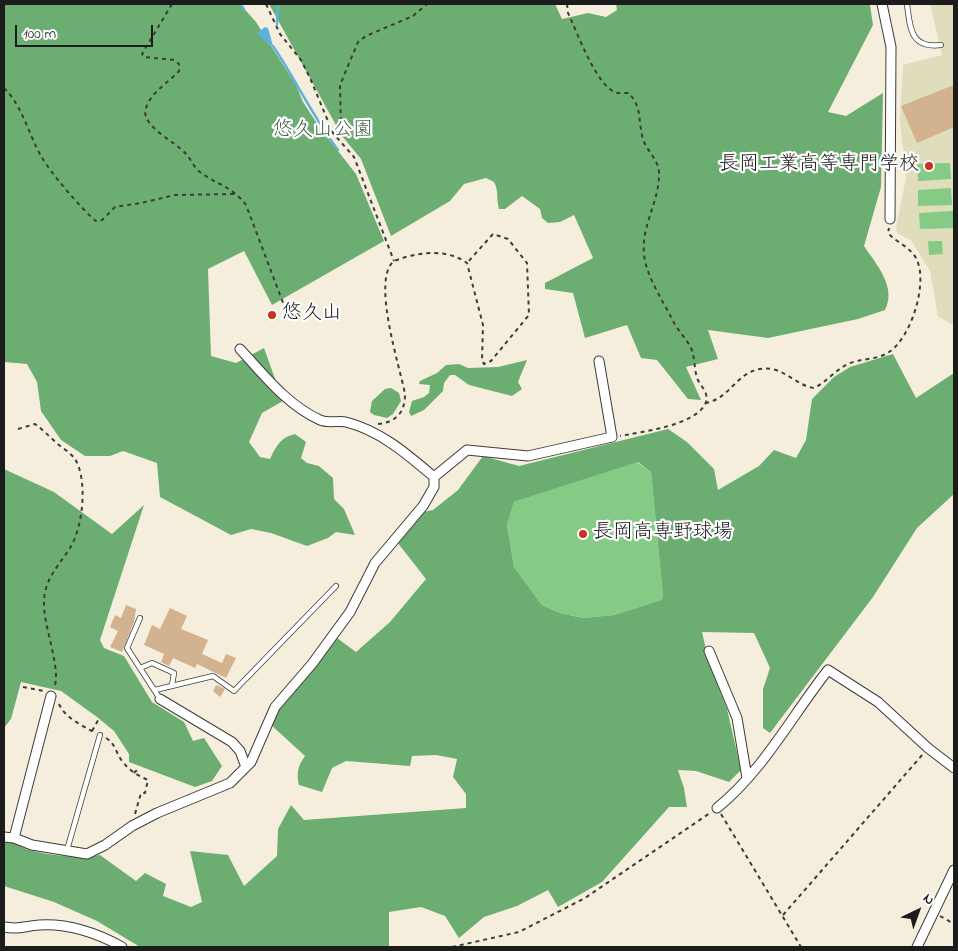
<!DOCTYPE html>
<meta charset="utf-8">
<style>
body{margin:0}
#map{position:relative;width:958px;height:951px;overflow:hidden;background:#f6eedd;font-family:"Indie Flower",sans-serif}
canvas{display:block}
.frame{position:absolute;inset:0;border:5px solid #1c1c1c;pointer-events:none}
.north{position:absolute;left:893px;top:886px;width:50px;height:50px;-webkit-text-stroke:4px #fff;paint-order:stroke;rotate:42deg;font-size:14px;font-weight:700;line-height:20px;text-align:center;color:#1c1c1c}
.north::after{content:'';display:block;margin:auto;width:18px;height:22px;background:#1c1c1c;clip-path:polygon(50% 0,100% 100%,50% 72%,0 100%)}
.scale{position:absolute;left:15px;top:25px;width:138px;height:22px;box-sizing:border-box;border:2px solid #1c1c1c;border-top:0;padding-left:6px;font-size:15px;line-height:18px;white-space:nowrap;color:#1c1c1c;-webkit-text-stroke:4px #fff;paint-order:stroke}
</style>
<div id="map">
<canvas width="958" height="951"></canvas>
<div class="frame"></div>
<div class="north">N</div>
<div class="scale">100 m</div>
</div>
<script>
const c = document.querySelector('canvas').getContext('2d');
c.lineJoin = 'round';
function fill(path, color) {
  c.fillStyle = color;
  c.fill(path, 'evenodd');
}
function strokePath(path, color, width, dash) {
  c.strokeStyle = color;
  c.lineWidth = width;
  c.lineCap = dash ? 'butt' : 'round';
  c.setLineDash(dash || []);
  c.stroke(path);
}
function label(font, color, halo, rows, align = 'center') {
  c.font = font + ' "Indie Flower","Klee One",sans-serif';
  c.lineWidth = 4.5;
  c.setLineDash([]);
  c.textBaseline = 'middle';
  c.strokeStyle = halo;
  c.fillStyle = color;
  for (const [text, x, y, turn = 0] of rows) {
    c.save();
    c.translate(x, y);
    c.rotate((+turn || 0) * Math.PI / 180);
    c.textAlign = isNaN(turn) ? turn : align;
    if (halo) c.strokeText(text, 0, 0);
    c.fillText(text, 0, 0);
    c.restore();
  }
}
const built = new Path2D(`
 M930,4h24v322l-16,-10 -8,-45 -19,-31 -14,-7 -1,-6 10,-49 -6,-57 3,-56 39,-10z`);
const green = new Path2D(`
 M950,163l1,16 -33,2 -1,-17z
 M951,188l1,17 -34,1v-16z
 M953,211l1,17 -34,1 -1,-16z
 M928,241h14l1,13 -14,1z
 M637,462l14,10 12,124 -2,4 -47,15 -31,3 -23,-5 -18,-8 -28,-38 -7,-42 7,-23z`);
const forest = new Path2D(`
 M4,4h236l16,18 40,63 7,17 17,26 36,46 28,67 -112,64 -28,-54 -36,18 3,87 25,7 28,-15 19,53 -21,12 -13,29 11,15 10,2c6,-13 11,-22 25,-25l11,8 -5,16 6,5 12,3 14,12 1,21 10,10 11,26 -19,-3 -8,6 -21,8 -36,-13 -20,-4 -20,6 -71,-38 -3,-34 -34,-12 -13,5h-25l-24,-16 -20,-29 -4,-29 -10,-18 -23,-2z
 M269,4h286l7,15 26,-6 18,4 11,-7 -1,-6 254,1 3,20 -45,87 18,4 37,-23 -2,94 -17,59c12,18 33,41 21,64l-27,9 -90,19 -60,-8 10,29 -32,8 15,33 -13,-1 -31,-39 -16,-2 -14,-33 -42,13 -12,-45 -28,-4v-6l48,-25 -19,-43 -14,7 -12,1 -6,-5 -2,-9 -18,-13 -17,13h-6c-3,-10 0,-18 -5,-27l-8,-4 -22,6 -14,17 -59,35 -30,-77 -19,-23z
 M893,354l23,44 38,-25v121l-37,34 -44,69 -103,136 -7,-5v-39l7,-21 -16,-35 -52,-1 7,31 18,46 14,61 -12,12 -33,-11 -18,-1 6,18 3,19h-18l-67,75 -44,25 -10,-17 -31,16 -33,11 -25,21 -14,-22 -24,-9 -32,5v35h-249l-43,-26 -43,-19 -50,-16v-46c10,1 16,7 25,10 18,5 53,9 71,5l36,26 9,-8 21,11 -3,12 28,11 11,-5 -12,-51 38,4 16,31 33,-30 1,-27 13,-24 13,15 162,-12v-14l-13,-17 4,-18 -21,-4 -24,1 -2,10 -64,-5 -14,7 -10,24 -23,-7c-3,-11 -1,-20 6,-29l-35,-32c18,-31 45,-57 67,-86l19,14 34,-30 36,-43 -29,-37 26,-30 10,-2 25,-20 25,-34 36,10 149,-37 19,13 27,27 4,21 41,-24 15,-16 22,8 10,-18 6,-41 22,-22 16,-10zM638,462l13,10 12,124 -2,4 -47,15 -31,3 -23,-5 -18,-8 -28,-38 -7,-42 7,-23z
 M527,360l-9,22 4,7 -10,7 -43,-11 -14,-10h-5l-6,8 -1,8 -19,19 -13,6 -2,-4 3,-11 12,-4 5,-4 1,-8 -11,-1 1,-3 17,-8 9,-8 13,-1 9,4 30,-1z
 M391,388l8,5 2,8 -8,13 -6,4 -13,-3 -4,-3 2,-11 13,-12z
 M4,469l50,23 58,42 32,-29 -44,135 4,8 20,8 28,46 32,20 9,19 11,-3 18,28 -10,15 -17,6 -66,-25v-8l-15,-23 -17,-14 -36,-26 -40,-9 -10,37 -7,9z`);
const water = new Path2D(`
 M265,27l3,1 5,18 -4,-1 -12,-12z`);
const stream = new Path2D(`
 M241,4l3,6
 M277,24l1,-20
 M273,46c23,34 40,71 65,104`);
const building = new Path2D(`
 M954,85v42l-37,16 -16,-37z
 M126,605l10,4 -2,13 -12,30 -12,-5 8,-16 -8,-4 5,-12 6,3z
 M170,608l17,8 -6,13 27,11 -6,14 20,9 4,-9 10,4 -10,20 -29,-14 -2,4 -22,-10 -4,8 -8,-4 3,-8 -20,-9 8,-20 8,4z
 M216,685l9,4 -5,8 -7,-6z`);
const path = new Path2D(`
 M172,4l-30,50 2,3 30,3 5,4v7c-11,12 -28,21 -33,37 -7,17 30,34 40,46 5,5 8,14 14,18 17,13 32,14 46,33l39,103
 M266,4l14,30 21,26 9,18 23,55 21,24 40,104
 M567,4l1,9c9,18 28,74 49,80 3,0 8,0 12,0 13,16 9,24 13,42 2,14 16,23 17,37 1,29 -18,53 -15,82 2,22 18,45 28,65 5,11 14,19 19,29 4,9 3,20 6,30 3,8 12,14 9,24 -8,23 -65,30 -86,34
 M4,88c19,19 24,45 37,68 9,16 41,54 55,65l6,-1 13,-13 26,-4 34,-8 60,-1
 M335,135l6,-7 -1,-43 18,-43 8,-6 47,-20 14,-12
 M705,403c28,-4 33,-39 67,-34 15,3 27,17 42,19 13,-6 21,-18 34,-24 13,-6 30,-4 41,-12 22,-14 40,-70 27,-94 -7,-12 -19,-15 -28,-25l1,-5
 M378,424c19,-2 27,-12 27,-30 -5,-27 -34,-115 -11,-133 23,-9 52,-13 73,2l16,62 -1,35 2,4 7,-3 38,-46 -2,-52 -19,-24 -15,-5 -26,29
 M18,429l17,-5c11,8 20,19 32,27 3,3 6,5 8,8 13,21 8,68 -5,89 -11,17 -26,32 -26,54 -1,24 18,68 10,86
 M23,687l21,4
 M59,704c6,14 23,21 36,29
 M92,731l8,-14
 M106,738c9,5 10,15 16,23 7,9 16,15 26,19l-3,13h-4l-6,21
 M134,773l5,-5
 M721,814l80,133
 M783,915l140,-161
 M940,916l14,8
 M452,947l67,-15 66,-34 125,-85`);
const service = new Path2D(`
 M907,4c3,23 3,45 34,41
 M140,618l-13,30 33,51
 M140,668l12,-5 22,10 -2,12
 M155,690l58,-14 21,15 102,-105
 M67,850l33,-115`);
const minor = new Path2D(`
 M882,4l9,43 -1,172
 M434,477l33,-27 61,6 84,-19 -13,-76
 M709,651l28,67 10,60
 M160,699l72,43 8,9 6,16
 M717,808c46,-37 74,-91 111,-138l50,32 50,46 26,20
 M4,837l10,1 18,7 55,9 18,-9 27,-19 25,-13 73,-30 21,-21 24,-55 37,-43 38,-52 25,-49 48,-57 11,-19v-10c-27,-23 -53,-46 -88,-55 -8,-2 -17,2 -26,-2 -33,-15 -56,-45 -80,-71
 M14,838l37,-142
 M4,927c16,3 20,-1 35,-2 28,-2 59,8 83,22
 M917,947l37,-77`);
const markers = [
 [929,166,5,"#c8321e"],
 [272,315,5,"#c8321e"],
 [583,534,5,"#c8321e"]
];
const parkNames = [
 ["悠久山公園",323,132]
];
const poiNames = [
 ["長岡工業高等専門学校",919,166,"right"],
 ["悠久山",282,315],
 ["長岡高専野球場",593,534]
];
fill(built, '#dfddbb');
fill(green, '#85ca85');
fill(forest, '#6cae72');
fill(water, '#60b2db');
strokePath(stream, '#60b2db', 2.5);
fill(building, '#d3b28f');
strokePath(service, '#3d3c39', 6);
strokePath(minor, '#3d3c39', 11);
strokePath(path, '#3d3c39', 2, [4, 4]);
strokePath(service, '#fff', 4.5);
strokePath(minor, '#fff', 9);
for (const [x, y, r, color] of markers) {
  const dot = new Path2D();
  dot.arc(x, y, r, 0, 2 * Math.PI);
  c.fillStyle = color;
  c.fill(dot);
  strokePath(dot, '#fff', 2);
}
label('20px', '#466246', '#fff', parkNames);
label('20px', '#1c1c1c', '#fff', poiNames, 'left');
</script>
